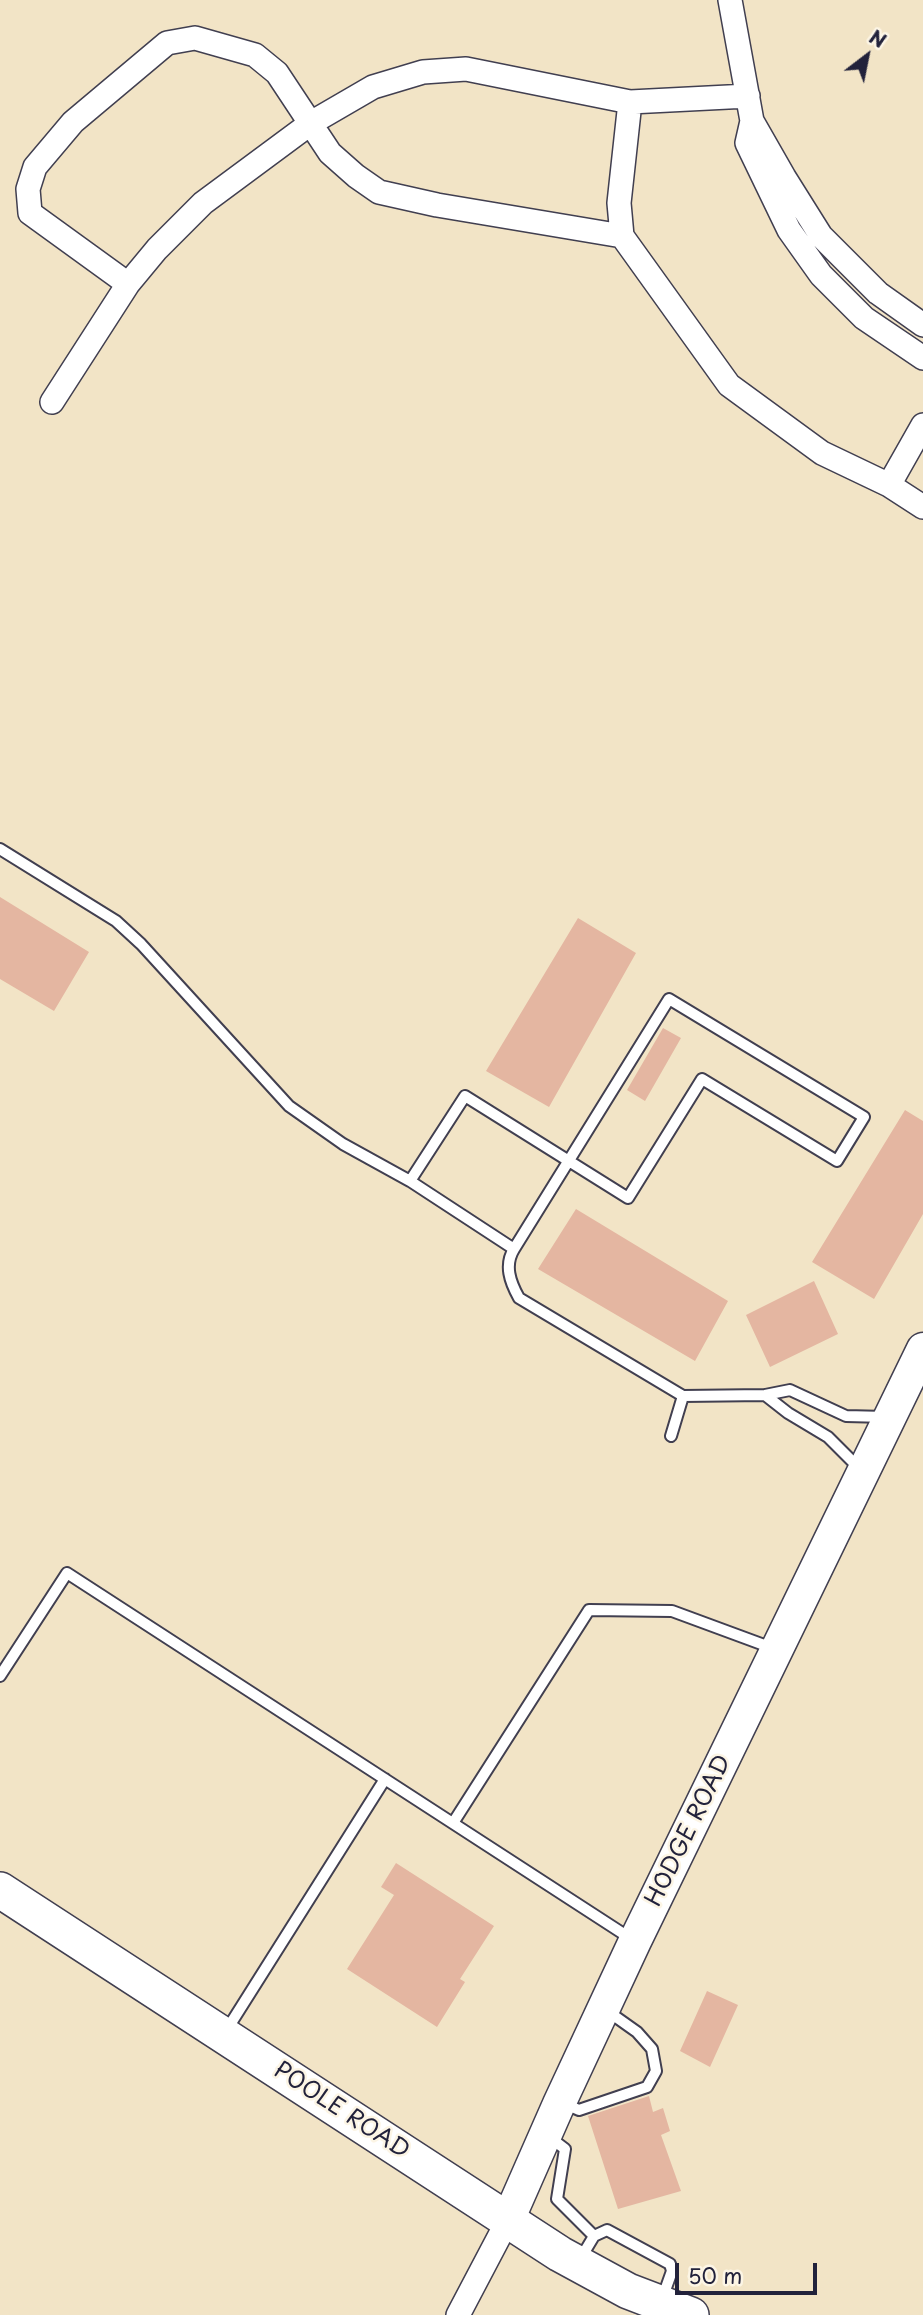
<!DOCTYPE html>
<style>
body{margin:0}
#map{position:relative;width:923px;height:2315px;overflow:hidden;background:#f2e4c6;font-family:"Playpen Sans",sans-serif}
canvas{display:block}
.north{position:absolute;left:832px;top:21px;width:70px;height:70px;-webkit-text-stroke:5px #fcf5e5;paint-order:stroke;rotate:32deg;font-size:19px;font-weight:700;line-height:28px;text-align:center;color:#22223b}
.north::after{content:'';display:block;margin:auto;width:24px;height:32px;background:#22223b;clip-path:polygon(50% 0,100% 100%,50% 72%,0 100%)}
.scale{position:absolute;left:675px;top:2263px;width:142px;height:32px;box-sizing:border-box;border:4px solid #22223b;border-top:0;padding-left:9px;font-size:21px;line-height:24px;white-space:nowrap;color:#22223b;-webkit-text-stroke:5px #fcf5e5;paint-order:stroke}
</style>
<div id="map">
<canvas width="923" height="2315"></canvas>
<div class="north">N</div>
<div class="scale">50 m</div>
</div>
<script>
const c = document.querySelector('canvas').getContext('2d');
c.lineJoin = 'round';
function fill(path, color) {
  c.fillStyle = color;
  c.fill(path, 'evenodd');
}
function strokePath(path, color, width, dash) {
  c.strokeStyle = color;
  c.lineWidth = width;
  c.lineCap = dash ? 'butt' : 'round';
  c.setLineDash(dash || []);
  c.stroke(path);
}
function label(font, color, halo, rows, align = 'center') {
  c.font = font + ' "Playpen Sans",sans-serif';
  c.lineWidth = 5;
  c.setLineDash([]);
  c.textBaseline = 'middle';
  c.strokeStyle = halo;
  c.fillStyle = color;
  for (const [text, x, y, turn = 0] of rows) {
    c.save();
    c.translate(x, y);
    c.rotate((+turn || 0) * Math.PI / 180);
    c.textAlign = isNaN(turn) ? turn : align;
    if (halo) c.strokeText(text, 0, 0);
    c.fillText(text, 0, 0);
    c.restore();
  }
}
const building = new Path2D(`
 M0,897l89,55 -35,59 -54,-32z
 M578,918l58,35 -87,154 -63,-36z
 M663,1028l18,10 -36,63 -18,-11z
 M905,1110l18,11v93l-49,85 -62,-37z
 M576,1209l152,92 -33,60 -157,-92z
 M814,1281l24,53 -68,33 -24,-52z
 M396,1863l98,63 -34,53 5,3 -28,45 -90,-58 47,-74 -13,-8z
 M707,1991l31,14 -28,62 -30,-16z
 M649,2096l4,16 10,-4 7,23 -9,4 20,56 -63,18 -30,-93z`);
const lane = new Path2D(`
 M0,849l116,72 25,23 148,162 54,38 67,37
 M514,1249l-104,-68 55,-85 163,102 74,-119 135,82 27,-44 -195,-118 -155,250c-10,16 -4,33 5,49l164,98 82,-1 25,-5 56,26 40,1
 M765,1395l23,18 40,24 31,31
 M671,1436l12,-40
 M0,1676l67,-103 566,367
 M453,1823l136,-213 83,1 103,38
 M226,2031l159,-252
 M563,2103l16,7 68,-23 9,-16 -4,-22 -15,-17 -31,-22
 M548,2136l17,13 -8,50 37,37
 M579,2261l15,-25 13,-6 63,34 2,7 -10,28`);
const street = new Path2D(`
 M730,0l22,121 32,56 37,59 57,57 45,32
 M748,96l-118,6 -11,101 3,33 107,149 93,68 67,32
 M752,121l-5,22 42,87 32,45 43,43 59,40
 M128,284l-98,-71 -2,-24 7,-22 38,-45 94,-79 28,-5 60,17 22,18 53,80 26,23 23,16 58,13 185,31
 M52,402l76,-118 29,-35 46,-46 108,-80 62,-36 50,-15 43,-3 164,33
 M923,425l-34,60 34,22
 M458,2315l50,-95`);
const secondary = new Path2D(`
 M508,2220l51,-116 76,-163 288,-592`);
const primary = new Path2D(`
 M0,1890l560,364 68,37 63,24`);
const streetNames = [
 ["HODGE ROAD",689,1831,-64],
 ["POOLE ROAD",341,2111,33]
];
fill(building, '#e4b6a1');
strokePath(lane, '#413f50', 14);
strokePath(street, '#413f50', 26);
strokePath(secondary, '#413f50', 35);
strokePath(primary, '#413f50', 38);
strokePath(lane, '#fff', 10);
strokePath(street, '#fff', 23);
strokePath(secondary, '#fff', 32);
strokePath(primary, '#fff', 35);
label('23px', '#22223b', '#fcf5e5', streetNames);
</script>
